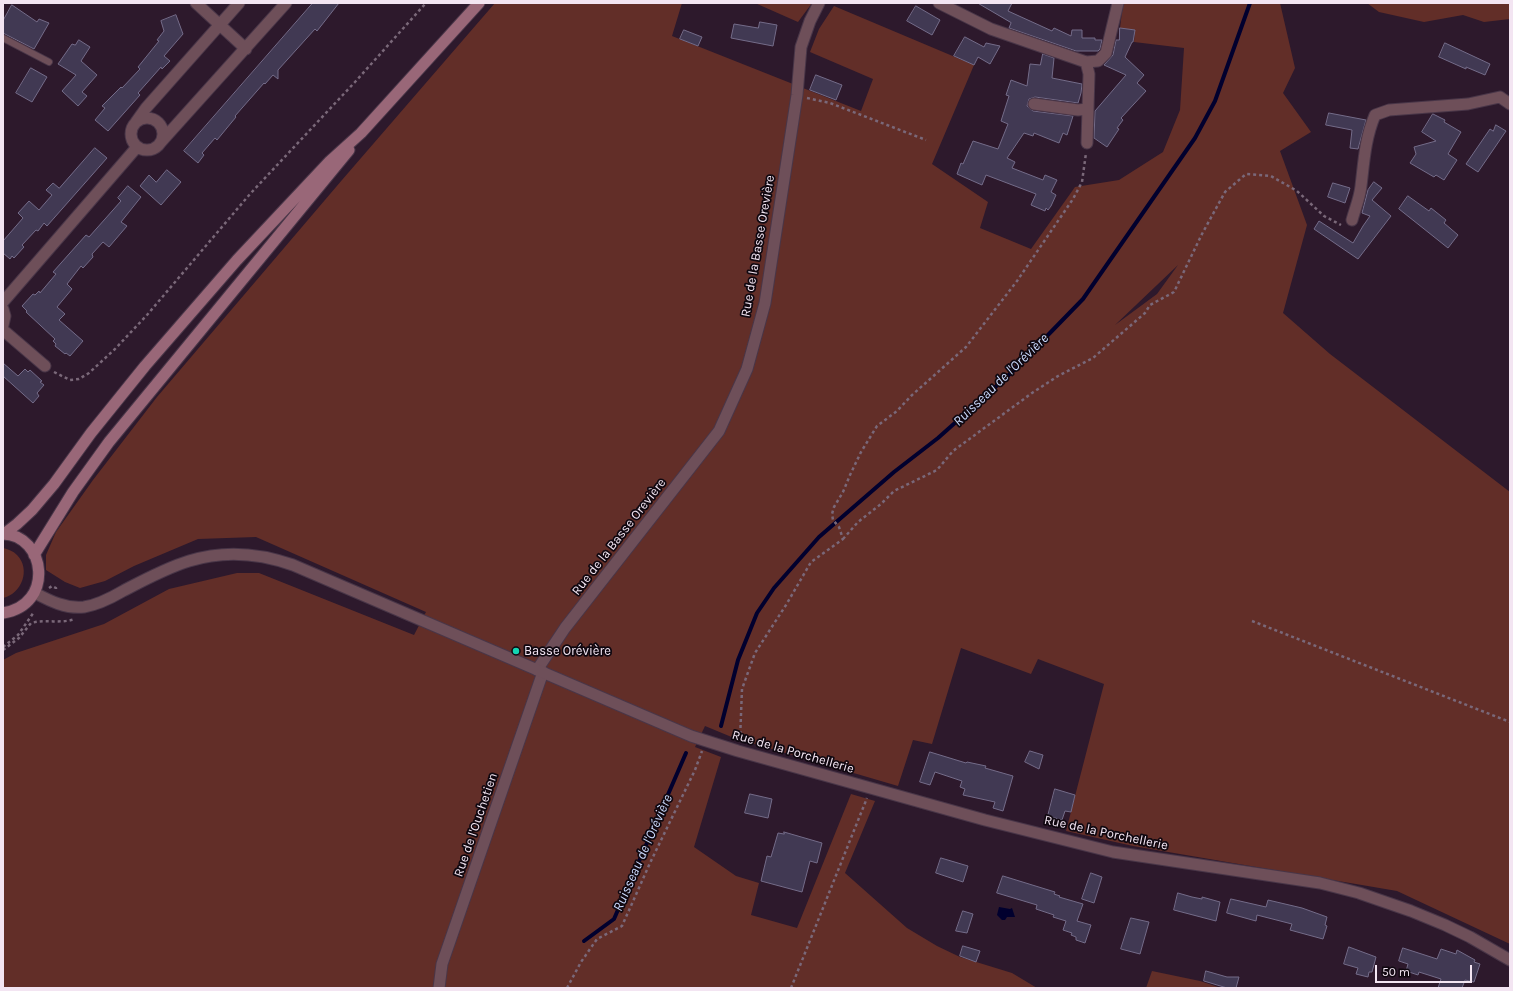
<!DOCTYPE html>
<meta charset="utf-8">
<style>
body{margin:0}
#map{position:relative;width:1513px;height:991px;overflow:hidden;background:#2d192c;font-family:Karla,sans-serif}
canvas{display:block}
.frame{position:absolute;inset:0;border:4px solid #f3e5f2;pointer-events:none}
.scale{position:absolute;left:1375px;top:965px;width:97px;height:18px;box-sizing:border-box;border:2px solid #f3e5f2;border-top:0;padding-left:5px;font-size:12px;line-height:14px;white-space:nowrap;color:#f3e5f2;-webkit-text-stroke:3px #100810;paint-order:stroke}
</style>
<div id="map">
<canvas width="1513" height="991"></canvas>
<div class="frame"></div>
<div class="scale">50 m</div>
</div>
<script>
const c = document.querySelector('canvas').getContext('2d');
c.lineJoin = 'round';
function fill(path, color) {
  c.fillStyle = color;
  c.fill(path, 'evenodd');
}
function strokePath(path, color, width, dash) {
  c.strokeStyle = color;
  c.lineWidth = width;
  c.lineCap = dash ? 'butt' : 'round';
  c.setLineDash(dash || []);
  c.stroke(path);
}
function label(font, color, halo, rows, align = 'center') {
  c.font = font + ' Karla,sans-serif';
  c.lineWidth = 3.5;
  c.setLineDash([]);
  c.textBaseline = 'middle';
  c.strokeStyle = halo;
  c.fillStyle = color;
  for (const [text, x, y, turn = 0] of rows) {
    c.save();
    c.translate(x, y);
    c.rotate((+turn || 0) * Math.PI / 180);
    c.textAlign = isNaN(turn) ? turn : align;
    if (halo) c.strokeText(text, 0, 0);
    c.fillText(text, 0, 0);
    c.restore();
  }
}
const green = new Path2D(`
 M495,3h187l-10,33 189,75 12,-32 -63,-27 9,-23 15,-23 140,59 -42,99 56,38 -8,26 51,21 44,-62 44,-7 44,-28 17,-42 4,-62 -50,-6 1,-12 -15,-2 3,-25h157l15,65 -12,25 28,39 -31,19 27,74 -24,88 47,41 180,138v452l-113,-53 -264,-45 -67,-15 38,-147 -66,-25 -7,15 -70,-26 -29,96 -19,-4 -15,46 -164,-48 -29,-12 -10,21 26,10 -27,90 42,29 23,7 -8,32 46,13 54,-134 24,7 -30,72 62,55 30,18 23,11 52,16 25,15h-1034v-328l13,-7 88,-29 65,-35 68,-16h22l155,62 12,-23 -170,-75 -58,2 -64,27 -29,15 -25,7 -15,-6 -19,-12v-15l10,-23 37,-52 64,-83 185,-217zM1178,265l-21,29 -42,31z
 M755,3h57l-14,19z
 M1367,3h143v16l-26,3 -21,-7 -39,7 -45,-10z
 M3,548c5,1 10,3 14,7 14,14 5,39 -14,43z
 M1152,971l48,10 21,7h-75z`);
const water = new Path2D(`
 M999,907l11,2 2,-1 3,9h-8l-2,3h-3l-5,-5z`);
const stream = new Path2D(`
 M721,726l17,-66 19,-47 17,-25 45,-51 75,-65 44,-34 73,-65 72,-74 112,-161 20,-37 35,-98
 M584,941l30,-22 72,-166`);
const building = new Path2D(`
 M313,3h26l-22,28 -2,-2 -37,41v9l-5,-4 -8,9 -1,-1 -29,33 1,1 -19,23 -2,-2 -13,15 2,2 -6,8 -14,-12z
 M978,3h34l-4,8 44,20 2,-3 17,8 1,-6h10v8h13v2h7l-2,9 -2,2h-22l-67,-23 2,-5z
 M12,5l25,17 2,-3 10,4 -15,26 -31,-16v-12z
 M916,6l24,14 -8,15 -25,-14z
 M176,15l7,19 -19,22 6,5 -8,8 -1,-2 -23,26 2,2 -32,36 -13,-11 10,-12 -3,-2 19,-19 1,1 18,-19 -2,-2 21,-26 -2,-1 7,-9 -3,-10z
 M760,22l17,3 -4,21 -42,-8 3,-14 24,4z
 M1120,28l15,2 -2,12h-1l-7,15 19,18 -7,8 9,8 -25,27 2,2 -6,8 2,1 -12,18 -13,-9 1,-27 31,-36 -22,-10 9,-10 3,-15h3z
 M684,30l18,7 -4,9 -18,-7z
 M965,37l19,10 2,-4 14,3 -10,18 -12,-7 -4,8 -20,-9z
 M79,40l11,7 -9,14 16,14 -15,17 5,4 -9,10 -16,-15 14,-16 -18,-11 14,-20 3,1z
 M1445,43l45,21 -5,11 -19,-8v2l-27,-12z
 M1043,54l11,4 -2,20 30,6 -1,9 -3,10 -43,-6 -6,2 -2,7 6,5 40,5 -6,19 -4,-2 -4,10 -25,-10 -1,3 -9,-3 -17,25 8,4 -3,6 31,12 2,-5 12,5 -6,12 5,3 -5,11 -3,4 -2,-2 -1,3 -14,-6 5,-11 -50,-19 -4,10 -25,-11 4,-11 2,1 10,-23 25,8 10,-25 -7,-3 8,-25 -3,-1 5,-15 16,6 3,-22 10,1z
 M31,68l16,9 -15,25 -16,-9z
 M816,75l26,10 -6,15 -26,-10z
 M1329,113l37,7 -8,29 -8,-1 2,-18 -26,-5z
 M1433,114l12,6 -1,2 17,10 -13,22 9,6 -13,20 -8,-5 -2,2 -24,-14 6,-9 -2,-7 22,-6 -14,-9z
 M1496,125l10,6 -28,41 -12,-8 24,-35 3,2z
 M95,148l12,10 -60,68 -3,-3 -6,8 -2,-1 -14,15 2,2 -10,11 -2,-2 -2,3 -7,-6v-12l20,-23 -5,-5 11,-12 10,9 13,-15 -6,-5 7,-7 6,5z
 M167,170l14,12 -20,23 -21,-19 9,-11 7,7z
 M1374,182l8,6 -10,12 19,16 -33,43 -44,-30 5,-8 34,22 10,-17 7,-10 -8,-3 6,-23z
 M1333,183l17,5 -5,15 -17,-6z
 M128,186l13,11 -20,25 6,4 -18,21 -6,-5 -11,12 1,3 -10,11 -2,-2 -14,18 5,5 -15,18 8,7 -6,6 24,21 -13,15 -4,-3 -1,1 -10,-8 1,-2 -3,-3 2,-2 -29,-27 1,-1 -5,-5 11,-12 2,1 4,-4 1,2 16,-19 -3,-2 33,-37 3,2 32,-36 -3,-3z
 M1408,196l21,15 2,-3 15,12 -2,3 14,12 -10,13 -49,-39z
 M3,363l15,13 7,-7 3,3 2,-2 12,11 -2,1 4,3 -7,8 2,3 -6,7 -30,-27z
 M1030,751l13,4 -4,14 -14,-7z
 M930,752l36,11 1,-1 19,4 -1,2 28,8 -10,35 -10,-3 2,-6 -32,-7 2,-6 -5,-2 2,-6 -27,-9 -5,13 -10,-3z
 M1055,789l20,6 -4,17 -6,-1 -3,9 -14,-4z
 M750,794l22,5 -4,19 -23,-5z
 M784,832l38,11 -5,20 -7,-2 -8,31 -41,-11 6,-25 4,1 7,-24 6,1z
 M941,858l27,8 -5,16 -27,-9z
 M1091,873l11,4 -8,26 -12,-4z
 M1003,876l52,16 -1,2 6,2 -1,1 24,7 -6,17 14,4 -6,18 -9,-3v-3l-5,-2 1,-2 -9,-3 3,-9 -13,-4 1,-2 -18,-6 1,-4 -40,-12z
 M1178,893l14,4 10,2v-2l18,5 -4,19 -42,-11z
 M1231,899l35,8 2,-7 34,8 25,9 -2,8 2,1 -4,13 -33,-9 2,-6 -35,-9 -1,6 -29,-8z
 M963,911l10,3 -6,19 -11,-2z
 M1131,918l18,4 -9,32 -19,-5z
 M963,946l17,5 -4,11 -16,-6z
 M1349,947l27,10 -4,15h-3l-1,5 -12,-3 2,-6 -14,-4z
 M1403,948l34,11 4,-10 15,5 1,-4 18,10 -1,2 6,2 -6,18 -9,-2 -3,8h-24l3,-9 -22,-7 -1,3 -12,-4 2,-7 -9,-3z
 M1206,971l21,6h12l-3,11h-9l-23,-7z`);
const path = new Path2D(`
 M807,98l23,5 96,37
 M54,372l16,8 9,-1 10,-6 26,-24 32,-34 103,-121 105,-112 71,-79
 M843,539l15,-17 23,-18 13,-13 43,-21 16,-19 79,-58 26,-17 35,-18 52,-45 5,-8 24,-13 28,-58 23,-42 21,-18 25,2 26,15 27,25 17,9
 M49,588l3,-2 4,2v2
 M1252,621l258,101
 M3,647l15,-12 16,-23
 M3,650l16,-12 12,-15c15,-4 29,1 44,-4
 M740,740l2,-51 13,-36 31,-48 25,-43 32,-23 -4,-12 -6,-7 -1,-6 2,-7 9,-15 7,-17 11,-23 16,-26 20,-15 14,-15 55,-49 51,-66 56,-82 9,-17 4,-29
 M567,988l14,-26 16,-23 25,-13 28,-63 45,-93 7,-19
 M791,988l76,-190`);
const service = new Path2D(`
 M3,38l46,24`);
const minor = new Path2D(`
 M196,3l50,46
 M939,3l52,26 95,33 12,-1 8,-8 12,-50
 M1086,62l3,12 -2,69
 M1034,104l44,6 9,-1
 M131 134a16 16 0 1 1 32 0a16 16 0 1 1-32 0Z
 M136,122l10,-14 93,-105
 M161,142l125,-139
 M1352,220c3,-11 8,-23 9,-34 3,-25 4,-47 14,-71l14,-5 79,-6 32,-7 10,7
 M3,302l134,-155
 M3,309l2,7 -2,9
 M3,330l42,36
 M537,670l28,-42 154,-197 28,-62 18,-66 32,-208 4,-48 9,-26 9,-18
 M439,988l3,-24 101,-292`);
const tertiary = new Path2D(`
 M35,593c15,8 31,16 49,14 13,-2 27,-9 39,-16 21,-11 43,-23 66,-30 35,-11 70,-8 104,4l398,171 47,15 247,69 128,32 207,31 39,10 52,18 34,14 25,12 40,23`);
const secondary = new Path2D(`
 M3,534c43,1 52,71 0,79
 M4,534l13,-10 15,-14 22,-26 37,-51 54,-67 92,-106 93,-99 31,-28 118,-130
 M34,555l39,-63 36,-50 240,-292`);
const markers = [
 [516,651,4,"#13d5b3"]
];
const streetNames = [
 ["Rue de la Basse Orevière",758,246,-80],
 ["Rue de la Basse Orevière",619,537,-52],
 ["Rue de la Porchellerie",793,752,16],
 ["Rue de l'Ouchetien",476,825,-71],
 ["Rue de la Porchellerie",1106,833,12]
];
const poiNames = [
 ["Basse Orévière",524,651]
];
const waterNames = [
 ["Ruisseau de l'Orévière",1001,380,-44],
 ["Ruisseau de l'Orévière",643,853,-66]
];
fill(green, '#622e28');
fill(water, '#01002e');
strokePath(stream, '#01002e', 4);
fill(building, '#413953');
strokePath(building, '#746c89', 1);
strokePath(service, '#493648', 8);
strokePath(minor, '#493648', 13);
strokePath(tertiary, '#493648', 13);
strokePath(secondary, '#493648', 13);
strokePath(path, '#7a6879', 2.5, [3, 3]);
strokePath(service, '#6e4f59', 6);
strokePath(minor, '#6e4f59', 11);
strokePath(tertiary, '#6e4f59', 11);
strokePath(secondary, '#996778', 11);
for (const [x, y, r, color] of markers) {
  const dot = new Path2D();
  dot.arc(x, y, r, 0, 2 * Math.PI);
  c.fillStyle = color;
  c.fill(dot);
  strokePath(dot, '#100810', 1.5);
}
label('13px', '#f3e5f2', '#100810', streetNames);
label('13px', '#f3e5f2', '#100810', poiNames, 'left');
label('italic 14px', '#cbdafd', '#100810', waterNames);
</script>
